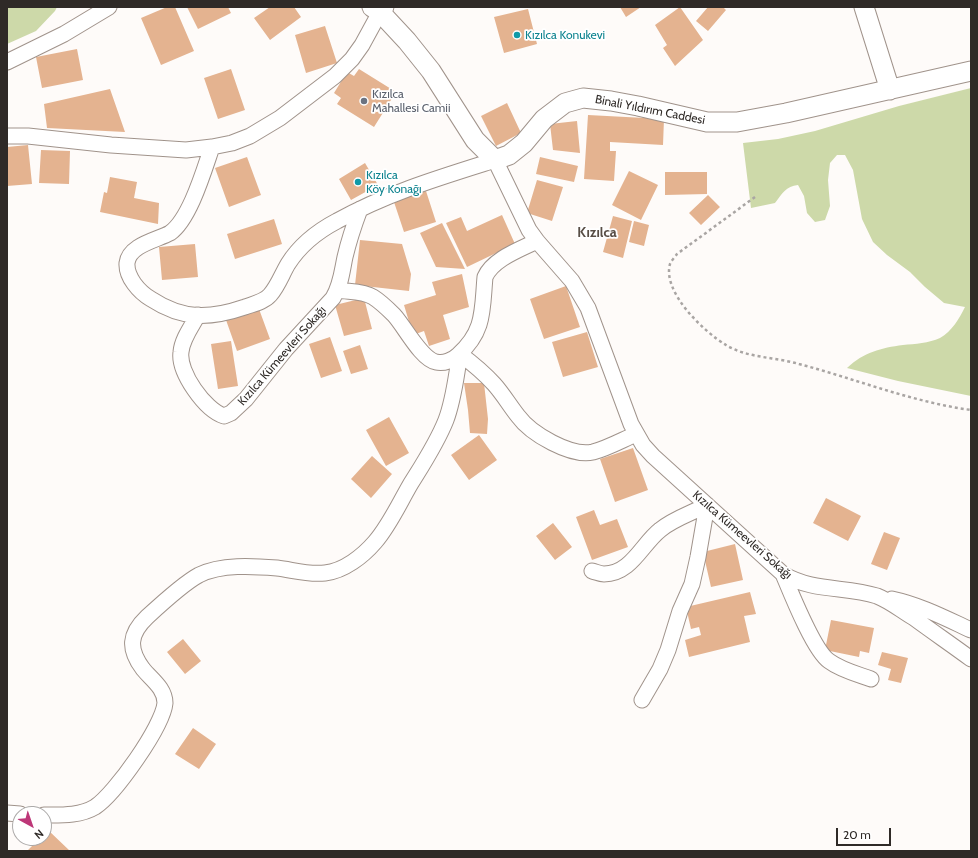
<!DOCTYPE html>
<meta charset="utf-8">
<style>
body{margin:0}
#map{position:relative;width:978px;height:858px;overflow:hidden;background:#fefbf9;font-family:Cabin,sans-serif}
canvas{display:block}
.frame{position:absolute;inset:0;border:8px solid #2f2a27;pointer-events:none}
.north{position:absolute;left:12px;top:806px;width:40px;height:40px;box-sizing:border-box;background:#fff;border:1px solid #acaaa9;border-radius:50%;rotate:140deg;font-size:11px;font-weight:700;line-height:16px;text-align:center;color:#2f2a27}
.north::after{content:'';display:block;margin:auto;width:14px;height:18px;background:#bd3778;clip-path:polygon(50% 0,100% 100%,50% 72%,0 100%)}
.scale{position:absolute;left:836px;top:828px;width:55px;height:18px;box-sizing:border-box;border:2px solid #2f2a27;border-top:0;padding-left:5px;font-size:12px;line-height:14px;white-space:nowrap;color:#2f2a27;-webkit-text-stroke:3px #fff;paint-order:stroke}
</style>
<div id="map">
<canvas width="978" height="858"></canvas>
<div class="frame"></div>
<div class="north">N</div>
<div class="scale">20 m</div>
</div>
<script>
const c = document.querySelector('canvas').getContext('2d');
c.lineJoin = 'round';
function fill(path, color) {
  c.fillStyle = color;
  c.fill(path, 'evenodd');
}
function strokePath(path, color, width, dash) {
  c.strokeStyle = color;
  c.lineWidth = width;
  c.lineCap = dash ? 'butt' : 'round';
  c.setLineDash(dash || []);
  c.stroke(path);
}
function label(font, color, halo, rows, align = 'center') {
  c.font = font + ' Cabin,sans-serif';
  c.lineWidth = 3.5;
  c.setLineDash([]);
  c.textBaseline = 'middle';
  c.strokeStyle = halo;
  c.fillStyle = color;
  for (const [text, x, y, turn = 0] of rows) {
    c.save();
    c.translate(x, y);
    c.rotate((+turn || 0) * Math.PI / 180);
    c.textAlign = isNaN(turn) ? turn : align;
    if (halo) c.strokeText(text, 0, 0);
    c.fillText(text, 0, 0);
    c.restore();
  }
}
const green = new Path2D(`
 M7,7h50l-2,4 -19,20 -29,13z
 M971,88v308l-73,-15 -51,-13c17,-16 34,-20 56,-23 12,-1 26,-2 37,-7 12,-7 19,-19 25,-31l-21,-4 -19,-16 -15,-15 -23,-17 -14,-13 -11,-23 -9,-49 -8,-15h-8l-7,8 -2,17 2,26 -5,14 -10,2 -8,-9 -3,-17 -6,-11c-12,1 -16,9 -23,18l-24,5 -8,-65 35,-4 37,-8 84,-25z`);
const building = new Path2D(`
 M167,7h8l19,44 -33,14 -20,-47z
 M187,7h41l3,6 -33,16z
 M270,7h24l7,10 -31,23 -16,-22z
 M620,7h21l-15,10z
 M680,7l23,33 -28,26 -12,-18 4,-3 -12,-20z
 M708,7h15l3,3 -18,21 -12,-10z
 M528,9l9,35 -33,9 -10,-36z
 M325,26l12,37 -31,10 -11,-38z
 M77,49l6,31 -41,8 -6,-31z
 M231,69l14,41 -27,9 -14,-41z
 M359,69l37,23 -22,35 -37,-23 4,-6 -7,-5 13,-21 7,4z
 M110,89l15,43 -78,-4 -3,-24z
 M507,103l14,30 -25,13 -15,-30z
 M588,115l76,4 -1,26 -53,-3v9h6l-2,30 -30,-2z
 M577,121l3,32 -27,-3 -3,-26z
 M28,145l4,39 -25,2v-39z
 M41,150l29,1 -1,33 -30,-1z
 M247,157l14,38 -32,12 -14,-39z
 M540,157l38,9 -4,16 -38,-8z
 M365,163l13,22 -27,15 -12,-21z
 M629,171l29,14 -17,35 -29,-15z
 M665,172h42v22l-42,1z
 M110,177l27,5 -3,16 25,5 -1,21 -58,-12 4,-20 3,1z
 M537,180l26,7 -11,34 -25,-8z
 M426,191l10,31 -32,10 -10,-30z
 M708,195l12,12 -19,18 -12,-12z
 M502,215l13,29 -48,23 -21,-44 15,-6 6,14z
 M613,216l19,5 -9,37 -20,-6z
 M274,219l8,25 -47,15 -8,-25z
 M634,221l15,4 -5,21 -15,-4z
 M442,223l23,46 -29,-2 -16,-34z
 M360,240l42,4 9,30 -2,17 -54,-6z
 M195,244l3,33 -36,3 -3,-33z
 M462,274l7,33 -26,8 7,24 -21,7 -5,-15 -11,4 -9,-30 32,-10 -4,-13z
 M566,286l14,41 -36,12 -14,-40z
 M364,298l8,31 -28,7 -9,-31z
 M259,309l11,30 -33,12 -11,-31z
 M587,332l11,35 -35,10 -11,-35z
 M330,337l12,34 -21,7 -12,-34z
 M231,341l7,45 -20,3 -7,-45z
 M360,345l8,24 -17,5 -8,-23z
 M464,383h20l4,36 -1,15 -17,-1 -2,-23z
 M389,417l20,36 -23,13 -20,-36z
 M479,435l18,25 -28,20 -18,-25z
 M633,448l15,42 -33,12 -15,-43z
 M372,456l20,18 -21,24 -20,-19z
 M826,498l35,18 -13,25 -35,-18z
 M594,510l6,15 17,-6 11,28 -36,13 -16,-43z
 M553,523l19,24 -17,13 -19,-24z
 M884,532l16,6 -13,32 -16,-6z
 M735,544l8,36 -32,7 -8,-35z
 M750,592l6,22 -12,2 6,26 -61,15 -4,-17 16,-5 -2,-8 -8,2 -5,-22z
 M831,620l43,8 -5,25 -9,-2 -1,6 -34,-7z
 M183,639l18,22 -16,13 -18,-22z
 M882,652l26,6 -7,25 -13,-3 3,-11 -13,-4z
 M193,728l23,16 -17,25 -24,-15z
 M48,830l22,21h-43l13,-13h4v-4z`);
const path = new Path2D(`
 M755,197l-78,57c-2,3 -6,7 -7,10 -8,28 34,68 56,81 21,13 49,12 73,19 57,15 113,38 172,46`);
const minor = new Path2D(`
 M7,62l57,-28 45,-27
 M7,136h21l83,9 75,5 26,-3 20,-4 18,-7 30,-18 55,-42 17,-17 10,-14 18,-33 6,-5
 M212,147c-8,23 -22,72 -42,86 -13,7 -41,12 -43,30 -1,14 12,29 24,36 32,21 59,20 94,8 8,-3 19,-5 25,-12 8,-9 12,-21 18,-31 12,-19 30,-33 49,-43 50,-28 104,-44 158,-61l34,70 8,11 35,40 16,27 43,116 12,21 10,11 130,118c30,18 62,12 94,22 13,5 25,15 37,22 19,14 38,27 57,41
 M338,290c11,2 25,1 35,7 8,5 15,12 21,18 11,12 27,44 42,47 8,2 17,-2 22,-7 27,-24 24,-45 27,-78 8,-18 34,-27 52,-36
 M198,315c-6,11 -16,24 -17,37 -3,20 24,58 43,64l7,-3 15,-14 40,-50 47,-51c8,-13 9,-27 12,-41 4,-17 9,-32 15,-48
 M592,571c4,1 8,3 12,3 27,0 38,-30 56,-44 13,-11 32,-17 47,-25
 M783,574c8,19 31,77 46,87 12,9 28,13 42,18
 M892,599c28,6 53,19 79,31
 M642,700l18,-31 8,-19 12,-39 12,-27 6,-27 9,-52
 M7,813l13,1
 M44,815c17,0 36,1 51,-8 20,-13 68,-81 70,-104 0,-15 -14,-24 -22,-34 -15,-20 -14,-35 4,-52 13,-12 37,-34 52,-42 22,-11 54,-9 78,-7 16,2 31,7 48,5 19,-2 38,-17 50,-31 14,-16 24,-38 35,-57 13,-21 27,-42 36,-65 8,-21 10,-44 14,-66 12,9 24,19 34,30 9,10 16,22 24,32 13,18 53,41 75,36 15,-4 29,-12 43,-18`);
const tertiary = new Path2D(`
 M372,7l8,5 27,29 24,30 44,69 20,20 14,-5 15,-12 20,-24 21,-16 18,-5 28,3 27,5 69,16h30l49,-9 185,-42
 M864,7l26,83`);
const markers = [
 [517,35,4,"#0f9aa8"],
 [364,101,4,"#6b7280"],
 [358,182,4,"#0f9aa8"]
];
const cultureNames = [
 ["Kızılca Konukevi",525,35],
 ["Kızılca",366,175],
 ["Köy Konağı",366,189]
];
const worshipNames = [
 ["Kızılca",372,94],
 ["Mahallesi Camii",372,108]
];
const streetNames = [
 ["Binali Yıldırım Caddesi",650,110,11],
 ["Kızılca Kümeevleri Sokağı",282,356,-49],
 ["Kızılca Kümeevleri Sokağı",742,535,41]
];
const quarterNames = [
 ["Kızılca",597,233]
];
fill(green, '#cdd9a9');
fill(building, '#e4b390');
strokePath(minor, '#a0938b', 17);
strokePath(tertiary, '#a0938b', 21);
strokePath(path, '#a9a5a3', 2.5, [3, 3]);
strokePath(minor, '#fff', 15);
strokePath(tertiary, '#fff', 19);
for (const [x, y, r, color] of markers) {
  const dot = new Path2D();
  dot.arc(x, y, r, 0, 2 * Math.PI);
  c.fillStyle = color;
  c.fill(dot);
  strokePath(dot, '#fff', 1.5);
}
label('12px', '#0d838f', '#fff', cultureNames, 'left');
label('12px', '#5b616d', '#fff', worshipNames, 'left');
label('12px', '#2f2a27', '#fff', streetNames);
label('bold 14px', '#584e46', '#fff', quarterNames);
</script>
